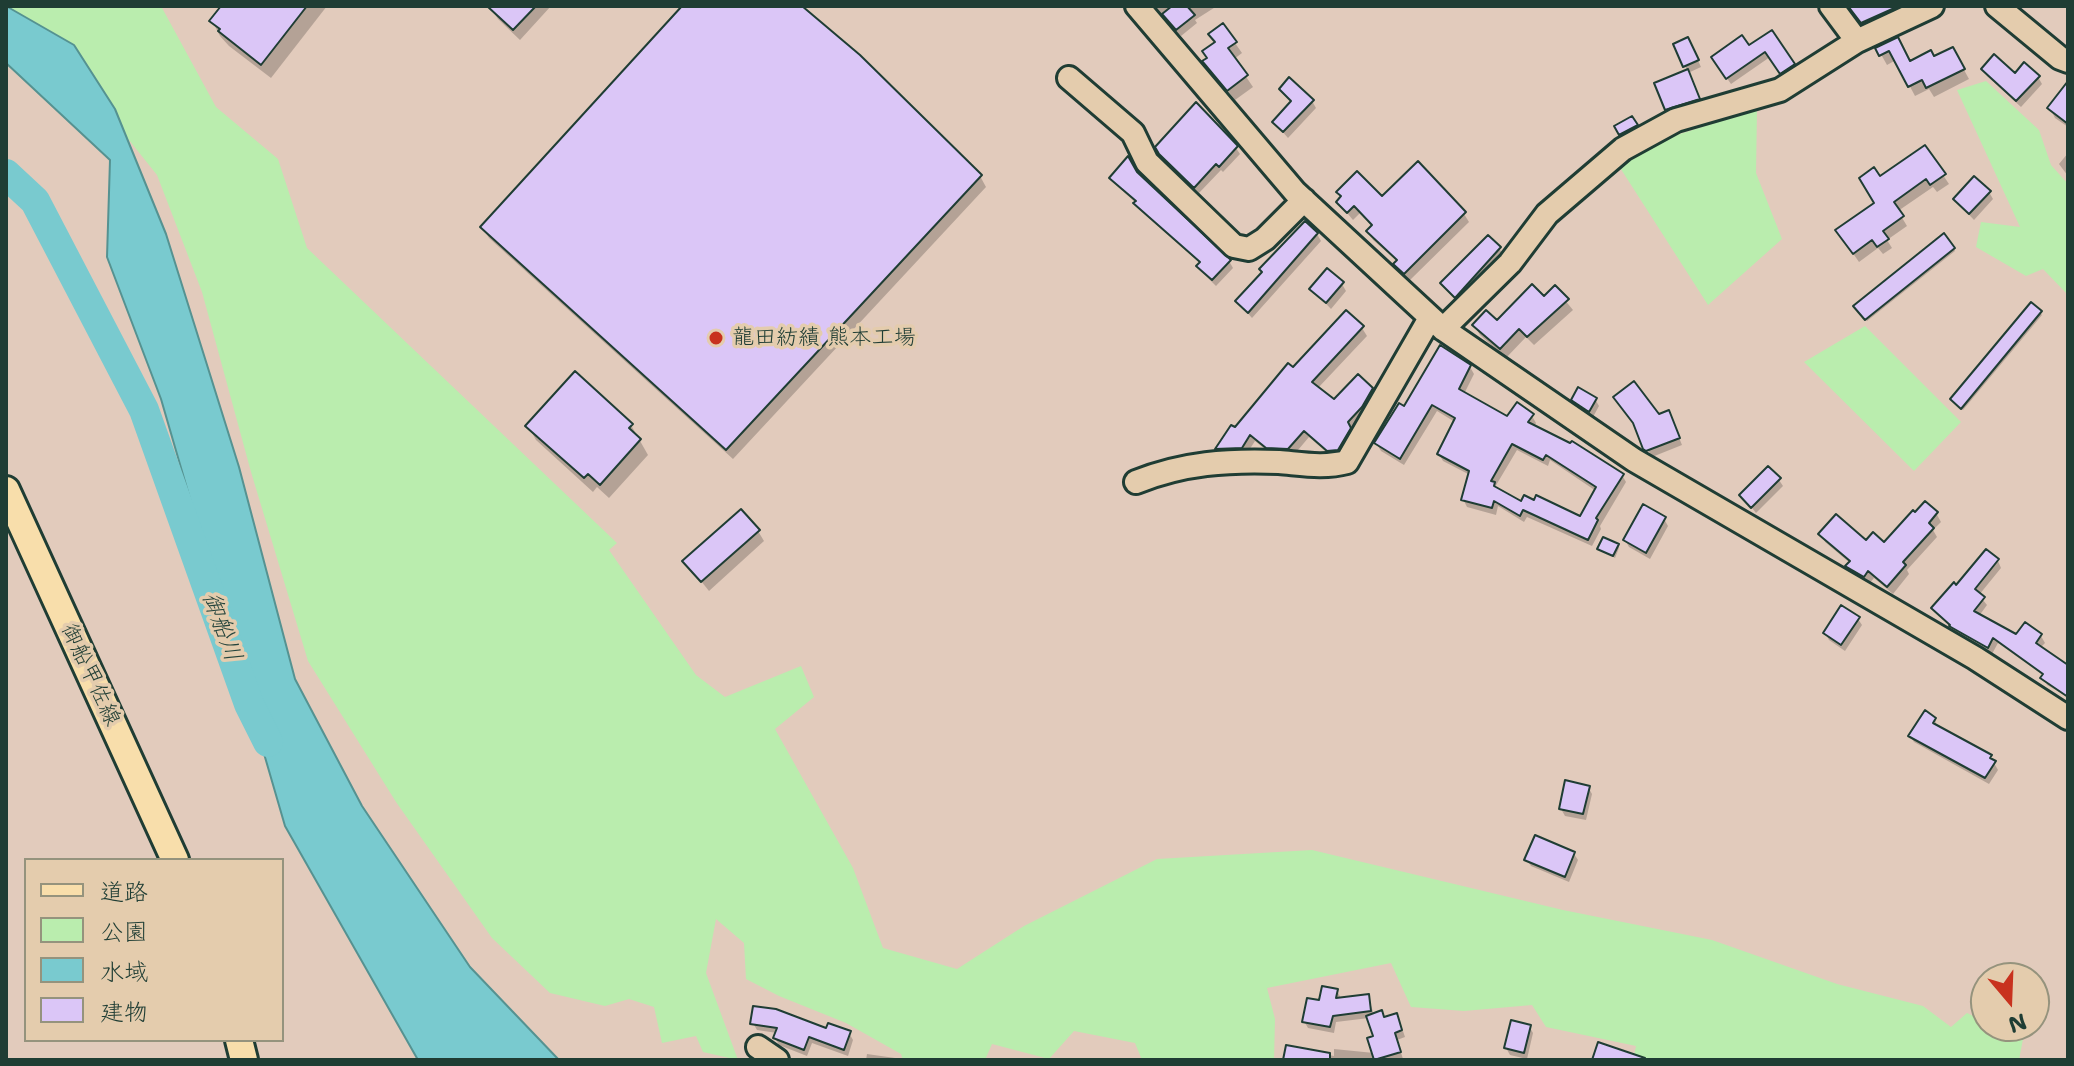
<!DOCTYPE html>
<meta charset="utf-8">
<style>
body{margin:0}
#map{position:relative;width:2074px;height:1066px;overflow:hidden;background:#e2cbbc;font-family:"Shantell Sans","Klee One",sans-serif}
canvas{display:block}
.frame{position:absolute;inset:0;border:8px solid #1f3d34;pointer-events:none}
.legend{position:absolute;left:24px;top:858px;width:260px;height:184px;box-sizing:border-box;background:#e4ccad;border:2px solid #95937d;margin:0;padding:10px 14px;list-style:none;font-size:24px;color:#1f3d34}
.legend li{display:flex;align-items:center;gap:16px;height:40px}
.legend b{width:40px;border:2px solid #95937d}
.north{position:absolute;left:1970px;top:962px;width:80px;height:80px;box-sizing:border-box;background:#e4ccad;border:2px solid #95937d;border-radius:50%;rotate:161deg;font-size:22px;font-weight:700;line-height:32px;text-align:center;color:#1f3d34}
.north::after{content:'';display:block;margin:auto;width:28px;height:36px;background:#c8321e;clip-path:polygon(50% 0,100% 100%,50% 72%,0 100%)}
</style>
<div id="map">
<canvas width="2074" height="1066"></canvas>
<div class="frame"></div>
<ul class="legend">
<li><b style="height:10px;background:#f8deab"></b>道路</li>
<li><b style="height:22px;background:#baedae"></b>公園</li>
<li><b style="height:22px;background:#79cacf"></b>水域</li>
<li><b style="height:22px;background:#dbc6f7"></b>建物</li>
</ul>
<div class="north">N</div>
</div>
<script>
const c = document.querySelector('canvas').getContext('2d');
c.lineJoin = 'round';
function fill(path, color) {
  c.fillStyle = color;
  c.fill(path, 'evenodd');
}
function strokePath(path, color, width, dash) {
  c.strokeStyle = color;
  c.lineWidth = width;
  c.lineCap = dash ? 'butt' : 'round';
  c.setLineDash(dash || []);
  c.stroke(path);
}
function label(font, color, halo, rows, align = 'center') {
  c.font = font + ' "Shantell Sans","Klee One",sans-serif';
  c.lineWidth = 7;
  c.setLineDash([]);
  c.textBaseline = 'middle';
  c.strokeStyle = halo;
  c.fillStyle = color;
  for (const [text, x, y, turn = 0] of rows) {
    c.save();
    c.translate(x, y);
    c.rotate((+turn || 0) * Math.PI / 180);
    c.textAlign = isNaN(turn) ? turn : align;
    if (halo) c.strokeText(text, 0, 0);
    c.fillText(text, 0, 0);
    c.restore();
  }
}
const green = new Path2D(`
 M6,6h155l55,101 62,52 29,89 310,295 -8,7 87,125 29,22 76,-31 13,31 -39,32 78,139 30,80 74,21 67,-43 133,-67 155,-9 251,60 149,30 125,44 86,22 28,21 16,-14 19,9v4h9l28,13 -4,21h-386l3,-14 -90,-19 -14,-22 -68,6 -53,-4 -20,-44 -124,25 8,31 -1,41h-132l-7,-17 -61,-12 -25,28 -57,-15 -7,16h-82l-2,-6 -55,-31 -67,-27 -33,-17 -2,-36 -28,-24 -10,54 32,87 -35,-8 -7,-16 -34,7 -8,-36 -25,-8 -24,7 -55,-13 -58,-55 -96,-136 -88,-141 -57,-189 -49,-180 -45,-117 -97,-121 -54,-25z
 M1986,81l53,49 12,35 17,19v111l-25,-26 -17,7 -50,-29 5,-25 39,5 -63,-137z
 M1757,110l-1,63 26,66 -74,66 -91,-142 53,-26z
 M1865,326l96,96 -47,49 -110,-109z`);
const water = new Path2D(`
 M6,6l68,39 41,64 51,125 73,233 56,212 67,127 108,161 89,93h-141l-133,-234 -124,-427 -54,-142 3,-97 -104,-97z`);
const shadow = new Path2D(`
 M223,6h104l-56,72 -42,-32 -9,-10 -8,-15z
 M493,6h58l-31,34 -22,-21 -7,-11z
 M684,6h115l181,170 6,11 -253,272 -244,-221 -7,-11z
 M1154,6h63l-22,14 2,3 -16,13z
 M1846,6h77l-54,27z
 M1772,33l25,39 -12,7 -15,-22 -39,27 -14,-20z
 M1897,40l13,23 24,-4h24l11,20 -35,18 -5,-8 -14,7 -19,-36 -9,5 -9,-16z
 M1235,43l7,10 -8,6 19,28 -18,13 -30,-38z
 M1691,46l10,21 -13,6 14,33 -31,10 -4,-7 21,-37 -3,-6z
 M1983,69l55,8 4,7 -21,23 -34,-31z
 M2068,84v43l-13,-9 -5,-10z
 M1281,89l31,12 4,7 -28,30 -14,-16 18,-19z
 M1632,118l8,15 -16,8 -8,-14z
 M1924,147l25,37 -12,8 -4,-5 -35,24 9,15 -20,14 5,8 -9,6 -5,-6 -19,14 -16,-23 33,-36 4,-24z
 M1158,148h78l4,6 -17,18 -2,-2 -22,23 -34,-32z
 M2068,153v23l-9,-12z
 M1136,174l93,87 4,7 -17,18 -13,-13 -4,-7 2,-2 -61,-54 -4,-7 -20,-18 -4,-7z
 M1989,192l4,7 -19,21 -19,-20z
 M1338,202l126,12 5,8 -60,59 -9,-9 -4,-8 2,-2 -25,-22 -4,-8 4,-5 -13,-14 -7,7z
 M1317,234l4,7 -69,77 -14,-16z
 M1499,248l4,7 -44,48 -17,-19z
 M1954,249l1,2 -88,70 -10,-12z
 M1342,284l4,7 -15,18 -19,-20z
 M1555,288l18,22 -39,35 -8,-8 -20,21 -26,-23 -6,-10 23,-3 47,-23z
 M2040,313l2,2 -79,95 -9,-8z
 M1362,328l5,8 -49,52 16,13 38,-11 4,8 -10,18 -15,15 3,6 -14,20 -7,1 -24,-21 -16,19 -21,-1 -17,-14 -9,14 -24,2 -5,-8 15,-21 3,2 58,-60z
 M1470,367l4,7 -10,20 43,25 25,-3 4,7 -2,4 88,48 4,7 -26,44 1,3 -9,17 -65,-29 -3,5 -26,-16 -2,9 -29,-8 -4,-8 7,-24 -27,-14 -4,-7 16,-32 -18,-11 -33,54 -23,-14 -5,-8 29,-34zM1517,450l31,16 2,-6 46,31 -15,27 -60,-14 -23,-13 -3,-4z
 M1595,399l4,7 -6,11 -16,-10 -4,-7z
 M1672,420l10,25 -30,12 -4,-7z
 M631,425l17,30 -39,43 -12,-11 -4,5 -57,-52 -8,-14z
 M1779,480l4,6 -27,27 -14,-18z
 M1936,513l5,9 -8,8 4,7 -30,33 2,4 -16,20 -19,-16 -5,6 -17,-9 -5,-8 3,-4 -25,-21 -4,-8 63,11z
 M1664,519l4,7 -18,33 -21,-12 -4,-7z
 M758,531l6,10 -55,50 -24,-30z
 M1618,545l1,3 -4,10 -15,-9z
 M1998,561l3,7 -22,27 8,10 -8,11 38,21 24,-1 4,7 -5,5 28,18v31l-21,-12 -3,-9 -46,-33 -6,11 -37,-21 -21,-25 23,-20z
 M1858,619l4,6 -17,26 -16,-11 -4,-7z
 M1935,719l2,9 53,28 8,14 -9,14 -75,-42 -4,-6z
 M1588,787l4,7 -6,26 -21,-4 -4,-7z
 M1574,854l4,6 -9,22 -38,-16 -4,-6z
 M1337,991l5,9 26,-4 6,19 26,7 5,15 -8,3 6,19 -118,1 3,-13 46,9v-7l40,4 2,-16 -7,-19 -33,4 -2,11 -26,-5 -4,-7 17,-19z
 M753,1023l96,10 4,7 -5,16 -36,-13 -5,13 -28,-11 -4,-7 2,-5 -20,-3z
 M1529,1026l4,7 -6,26 -17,-4 -4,-7z
 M867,1054l28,4v2h-29z`);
const river = new Path2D(`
 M6,174l29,27 109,209 105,294 19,38`);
const building = new Path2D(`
 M221,6h86l-46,59 -43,-34 2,-2 -11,-8z
 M487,6h49l-23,24z
 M682,6h120l58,49 122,120 -256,275 -246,-223z
 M1172,6h15l8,9 -19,15 -14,-16z
 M1848,6h51l-38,17z
 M1223,23l14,19 -9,6 20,27 -21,16 -25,-30 5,-3 -5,-7 13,-9 -7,-8z
 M1772,30l23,34 -15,10 -15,-22 -39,27 -15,-22 31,-22 7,10z
 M1688,37l11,23 -16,7 -10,-23z
 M1898,37l12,24 21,-11 3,6 19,-9 12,22 -39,19 -4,-8 -14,7 -19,-36 -10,5 -4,-8z
 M1994,54l21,19 9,-11 16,14 -24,25 -35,-32z
 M1688,69l12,30 -35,11 -11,-27z
 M1289,77l25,23 -31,32 -11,-10 19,-21 -12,-12z
 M2068,81v43l-21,-16z
 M1196,102l42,44 -19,21 -3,-3 -22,24 -35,-34 -4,-7z
 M1632,116l6,9 -19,10 -5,-9z
 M1925,145l21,29 -16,11 -4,-6 -32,23 10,14 -21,15 6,8 -12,8 -5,-7 -19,14 -18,-24 39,-27 -15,-25 15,-11 6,9z
 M1128,156l9,16 94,88 -19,20 -16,-14 4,-4 -67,-59 3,-2 -27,-23z
 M1418,161l48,51 -62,62 -11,-10 4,-4 -31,-29 6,-6 -18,-19 -7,7 -11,-11 5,-6 -5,-4 21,-21 25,25z
 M1974,176l17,15 -22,23 -16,-15z
 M1305,221l13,12 -70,80 -13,-12 27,-29 -3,-3z
 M1944,233l11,15 -90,72 -12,-14z
 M1488,235l13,12 -46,51 -15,-15z
 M1327,268l17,14 -18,21 -17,-14z
 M1532,284l12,12 11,-11 14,14 -42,38 -8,-8 -19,20 -28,-24 14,-15 11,10z
 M2031,302l11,9 -81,98 -11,-10z
 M1346,310l18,16 -52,56 22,17 24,-25 15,14 -11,19 -14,15 3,6 -13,22 -11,1 -23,-20 -16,18 -22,-1 -16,-13 -8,13 -27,1 16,-24 4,2 53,-64 5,4z
 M1440,345l31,20 -12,24 48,27 10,-14 17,12 -6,8 42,21 2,-2 52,33 -28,44 2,2 -10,20 -65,-30 -3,6 -26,-15 -2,7 -31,-8 8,-29 -32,-17 18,-36 -23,-13 -32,54 -26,-16 25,-40 5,3zM1512,444l31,16 3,-5 50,32 -16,29 -44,-21 -2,5 -10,-5 -3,6 -27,-15 1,-4 -4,-1z
 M575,371l58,53 -4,4 12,11 -41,46 -12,-11 -4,4 -59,-52z
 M1634,381l25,33 10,-4 11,28 -34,13 -3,-2 -10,-26 -20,-26z
 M1578,387l19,11 -8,14 -18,-12z
 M1768,466l13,12 -30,30 -12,-13z
 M1925,501l13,11 -9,11 5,5 -31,34 3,3 -19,22 -19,-16 -4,6 -19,-11 5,-5 -32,-27 18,-20 30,26 7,-8 11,10 29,-32 2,2z
 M1643,504l23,13 -20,36 -23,-13z
 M741,509l19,21 -59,52 -19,-21z
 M1603,537l16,7 -6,12 -16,-7z
 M1986,549l13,10 -24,30 10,8 -11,14 42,23 9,-12 17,12 -6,9 32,22v32l-28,-19 3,-4 -50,-36 -5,10 -39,-22 1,-1 -19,-17 23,-26 2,3z
 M1841,605l19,12 -19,28 -18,-12z
 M1925,710l11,8 -3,5 59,32 -2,3 6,3 -11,17 -77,-42z
 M1565,780l25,6 -7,28 -24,-5z
 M1535,835l40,17 -10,25 -41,-17z
 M1322,986l16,3 -2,9 33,-4 2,17 -38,5 -3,11 -28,-5 5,-24 12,2z
 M753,1006l23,3 50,19 2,-5 23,8 -7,19 -35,-13 -5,13 -31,-12 4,-10 -27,-4z
 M1382,1010l2,7 13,-4 5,17 -7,3 6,19 -27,8 -7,-22 6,-2 -7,-20z
 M1511,1020l20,5 -7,28 -20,-5z
 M1598,1042l47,16v2h-53z
 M1286,1045l44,8v7h-47z`);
const minor = new Path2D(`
 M1137,6l158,186 148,137 191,131 341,198 93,60
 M1831,6l26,35
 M1997,6l63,52 8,3
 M1069,78l64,55 14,29 87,84 15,3 16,-10 39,-39
 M1443,329l67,-66 37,-49 76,-65 53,-29 104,-30 77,-49 75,-35
 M1136,482c47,-19 92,-22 143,-20 24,2 45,6 68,0l83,-144
 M758,1047l19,13`);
const major = new Path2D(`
 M6,490l169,370
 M239,1040l5,20`);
const markers = [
 [716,338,8,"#c8321e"]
];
const poiNames = [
 ["龍田紡績 熊本工場",732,338]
];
const streetNames = [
 ["御船甲佐線",90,675,65]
];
const waterNames = [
 ["御船川",221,627,70]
];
fill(green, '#baedae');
fill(water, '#79cacf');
strokePath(water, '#559291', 2);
fill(shadow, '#0003');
strokePath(river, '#79cacf', 30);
fill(building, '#dbc6f7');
strokePath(building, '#1f3d34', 2);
strokePath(minor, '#1f3d34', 28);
strokePath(major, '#1f3d34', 32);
strokePath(minor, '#e4ccad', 22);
strokePath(major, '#f8deab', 26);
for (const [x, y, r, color] of markers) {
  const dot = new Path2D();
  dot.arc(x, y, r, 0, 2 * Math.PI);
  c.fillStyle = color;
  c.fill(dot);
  strokePath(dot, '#e4ccad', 3);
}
label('22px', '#1f3d34', '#e4ccad', poiNames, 'left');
label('22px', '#1f3d34', '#e4ccad', streetNames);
label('italic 24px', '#24443c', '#e4ccad', waterNames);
</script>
